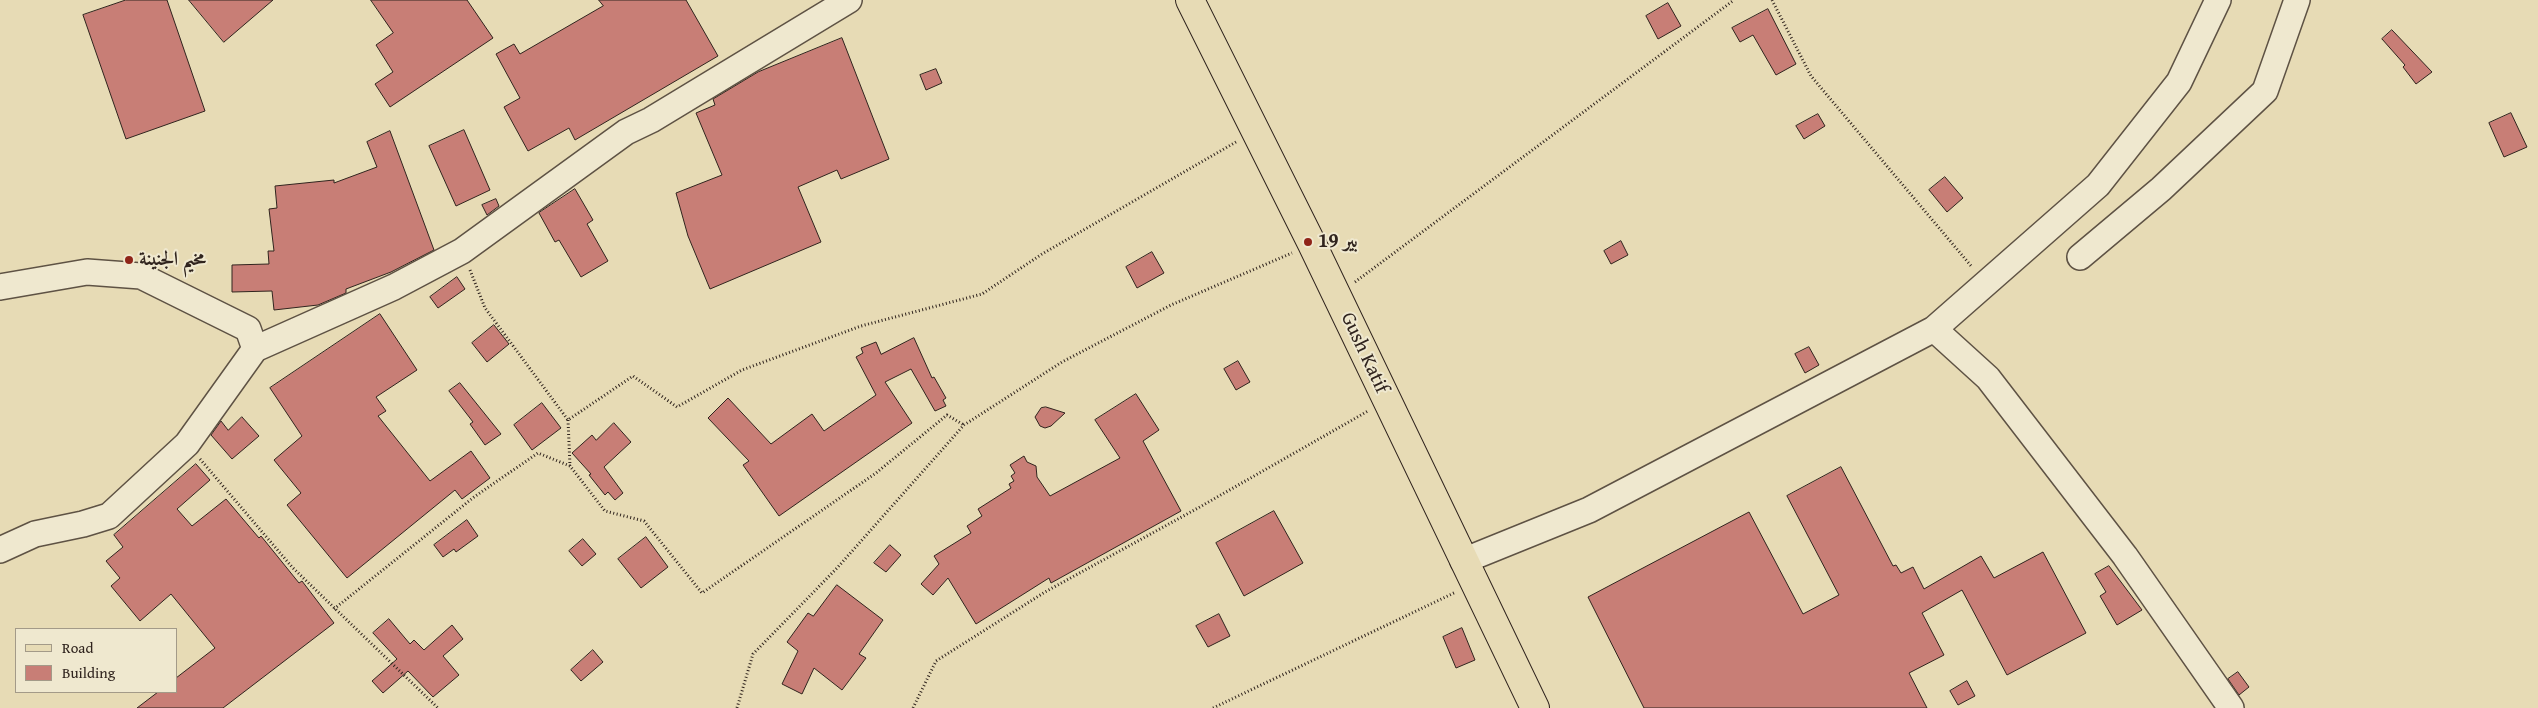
<!DOCTYPE html>
<meta charset="utf-8">
<style>
body{margin:0}
#map{position:relative;width:2538px;height:708px;overflow:hidden;background:#e7dbb5;font-family:"Gentium Book Plus",serif}
canvas{display:block}
.legend{position:absolute;left:15px;top:628px;width:162px;height:65px;box-sizing:border-box;background:#efe8cf;border:1px solid #a39a88;margin:0;padding:6px 9px;list-style:none;font-size:15px;color:#30241e}
.legend li{display:flex;align-items:center;gap:10px;height:25px}
.legend b{width:25px;border:1px solid #a39a88}
</style>
<div id="map">
<canvas width="2538" height="708"></canvas>
<ul class="legend">
<li><b style="height:6px;background:#e7dbb5"></b>Road</li>
<li><b style="height:14px;background:#c87e76"></b>Building</li>
</ul>
</div>
<script>
const c = document.querySelector('canvas').getContext('2d');
c.lineJoin = 'round';
function fill(path, color) {
  c.fillStyle = color;
  c.fill(path, 'evenodd');
}
function strokePath(path, color, width, dash) {
  c.strokeStyle = color;
  c.lineWidth = width;
  c.lineCap = dash ? 'butt' : 'round';
  c.setLineDash(dash || []);
  c.stroke(path);
}
function label(font, color, halo, rows, align = 'center') {
  c.font = font + ' "Gentium Book Plus",Amiri,serif';
  c.lineWidth = 4;
  c.setLineDash([]);
  c.textBaseline = 'middle';
  c.strokeStyle = halo;
  c.fillStyle = color;
  for (const [text, x, y, turn = 0] of rows) {
    c.save();
    c.translate(x, y);
    c.rotate((+turn || 0) * Math.PI / 180);
    c.textAlign = isNaN(turn) ? turn : align;
    if (halo) c.strokeText(text, 0, 0);
    c.fillText(text, 0, 0);
    c.restore();
  }
}
const building = new Path2D(`
 M126,0h41l38,111 -79,28 -43,-124z
 M189,0h84l-49,42z
 M371,0h96l26,38 -103,69 -15,-23 18,-12 -17,-27 17,-12z
 M599,0h87l32,56 -143,84 -6,-12 -41,23 -24,-44 16,-9 -24,-44 18,-10 6,10 83,-48z
 M1668,3l13,23 -23,13 -12,-23z
 M1768,9l28,55 -20,11 -23,-40 -13,7 -8,-14z
 M2392,30l40,42 -16,12 -13,-17 2,-2 -23,-26z
 M842,38l47,121 -48,20 -4,-9 -39,17 23,55 -111,47 -22,-53 -12,-43 46,-18 -26,-62 19,-8 -2,-6 45,-27z
 M936,69l6,14 -16,7 -6,-15z
 M2511,113l16,34 -23,10 -15,-34z
 M1818,114l7,12 -21,13 -8,-13z
 M464,130l26,60 -34,16 -27,-60z
 M390,131l44,119 -43,22 -45,17v4l-28,12 -44,5 -2,-19 -40,1v-27l37,-1 -1,-13h6l-5,-42 8,-1 -2,-22 59,-6v3l43,-16 -10,-25z
 M1945,177l18,21 -16,14 -18,-22z
 M575,189l18,31 -6,4 21,37 -27,16 -22,-37 -4,2 -16,-29z
 M496,199l3,7 -12,9 -5,-10z
 M1621,241l7,14 -17,9 -7,-13z
 M1152,252l12,21 -27,15 -11,-21z
 M457,277l8,12 -27,19 -8,-11z
 M380,314l37,56 -41,27 10,14 -8,5 52,65 41,-30 19,27 -28,21 -7,-9 -108,88 -60,-73 14,-12 -27,-33 28,-24 -32,-48z
 M494,325l15,19 -22,18 -15,-19z
 M914,338l18,40 2,-1 12,21 -3,2 3,6 -11,5 -24,-42 -26,13 27,41 -133,93 -36,-51 6,-4 -41,-43 20,-20 43,46 41,-30 12,17 52,-36 -20,-38 7,-4 -2,-5 15,-6 5,12z
 M1809,347l10,18 -14,8 -10,-19z
 M1238,361l12,21 -14,8 -12,-21z
 M460,383l41,51 -16,11 -15,-21 3,-2 -24,-31z
 M1136,394l23,36 -16,11 38,70 -130,72 -2,-5 -73,46 -28,-46 -15,17 -12,-11 18,-20 -5,-8 37,-23 -4,-7 15,-10 -4,-7 33,-21 -2,-4 5,-3 -3,-5 4,-3 -5,-8 14,-9 3,6 9,4 1,11 13,19 70,-38 -25,-38z
 M542,403l19,25 -29,22 -18,-25z
 M1046,407l19,6 -14,13 -6,2 -5,-2 -5,-9 6,-9z
 M242,417l17,19 -27,23 -21,-24 10,-14 7,9z
 M614,423l17,19 -27,25 19,26 -8,7 -7,-8 -3,3 -16,-20 2,-1 -19,-21 20,-18 4,5z
 M196,464l14,16 -33,29 15,17 34,-27 33,39 2,-2 38,47 3,-2 32,42 -111,85h-86l21,-16h18v-14l39,-30 -44,-54 -31,27 -29,-35 9,-8 -14,-17 17,-14 -9,-12z
 M1841,467l52,99 3,-1 5,8 12,-6 11,22 57,-33 13,22 49,-26 43,81 -79,42 -45,-85 -40,23 22,42 -35,18 18,35h-283l-56,-111 161,-85 54,102 36,-19 -52,-99z
 M1274,511l29,52 -59,33 -28,-53z
 M467,520l11,16 -22,16 -2,-3 -11,8 -9,-12z
 M646,537l22,30 -27,21 -23,-29z
 M583,539l13,15 -14,12 -13,-15z
 M890,545l11,10 -15,17 -12,-9z
 M2109,566l33,44 -25,15 -17,-29 6,-4 -11,-18z
 M837,585l46,35 -24,34 7,4 -24,32 -28,-22 -12,26 -20,-10 16,-33 -11,-9 21,-29 5,3z
 M1219,614l11,22 -22,11 -12,-21z
 M389,619l21,25 4,-4 10,10 28,-25 11,14 -20,17 16,19 -26,22 -25,-26 -25,22 -11,-12 25,-22 -24,-26z
 M1462,628l13,32 -19,8 -13,-31z
 M593,650l10,12 -22,19 -10,-11z
 M2238,672l11,15 -10,8 -11,-16z
 M1967,681l8,15 -17,9 -8,-14z`);
const path = new Path2D(`
 M1772,0l39,76 161,191
 M470,270l15,38 83,112 65,-44 44,31 65,-37 119,-44 121,-32 60,-40 194,-112
 M1355,282l379,-282
 M568,420l2,46
 M200,459l92,108 146,141
 M334,609l140,-112 64,-44 32,13 35,45 39,10 58,72 174,-120 71,-58 17,10
 M737,708l16,-54 85,-87 126,-142 98,-63 109,-57 121,-52
 M913,708l23,-47 109,-69 153,-84 170,-97
 M1213,708l243,-116`);
const minor = new Path2D(`
 M2080,257l81,-68 104,-98 32,-91
 M0,287l87,-15 54,4 107,53 7,20
 M1934,329l54,49 137,178 106,152
 M0,550l35,-16 48,-10 26,-8 78,-72 68,-95 139,-62 68,-36 164,-119 25,-12 198,-120
 M1463,561l126,-51 345,-181 164,-144 81,-103 39,-82`);
const major = new Path2D(`
 M1190,0l122,244 223,464`);
const markers = [
 [1308,242,5,"#8f2418"],
 [129,260,5,"#8f2418"]
];
const poiNames = [
 ["بير 19",1318,242],
 ["مخيم الجنينة",139,260]
];
const streetNames = [
 ["Gush Katif",1364,353,65]
];
fill(building, '#c87e76');
strokePath(building, '#30241e', 1);
strokePath(minor, '#5e5244', 28);
strokePath(major, '#30241e', 30);
strokePath(path, '#30241e', 3, [1, 2.5]);
strokePath(minor, '#efe8cf', 25);
strokePath(major, '#e7dbb5', 28);
for (const [x, y, r, color] of markers) {
  const dot = new Path2D();
  dot.arc(x, y, r, 0, 2 * Math.PI);
  c.fillStyle = color;
  c.fill(dot);
  strokePath(dot, '#efe8cf', 2);
}
label('bold 20px', '#30241e', '#efe8cf', poiNames, 'left');
label('20px', '#30241e', '#efe8cf', streetNames);
</script>
